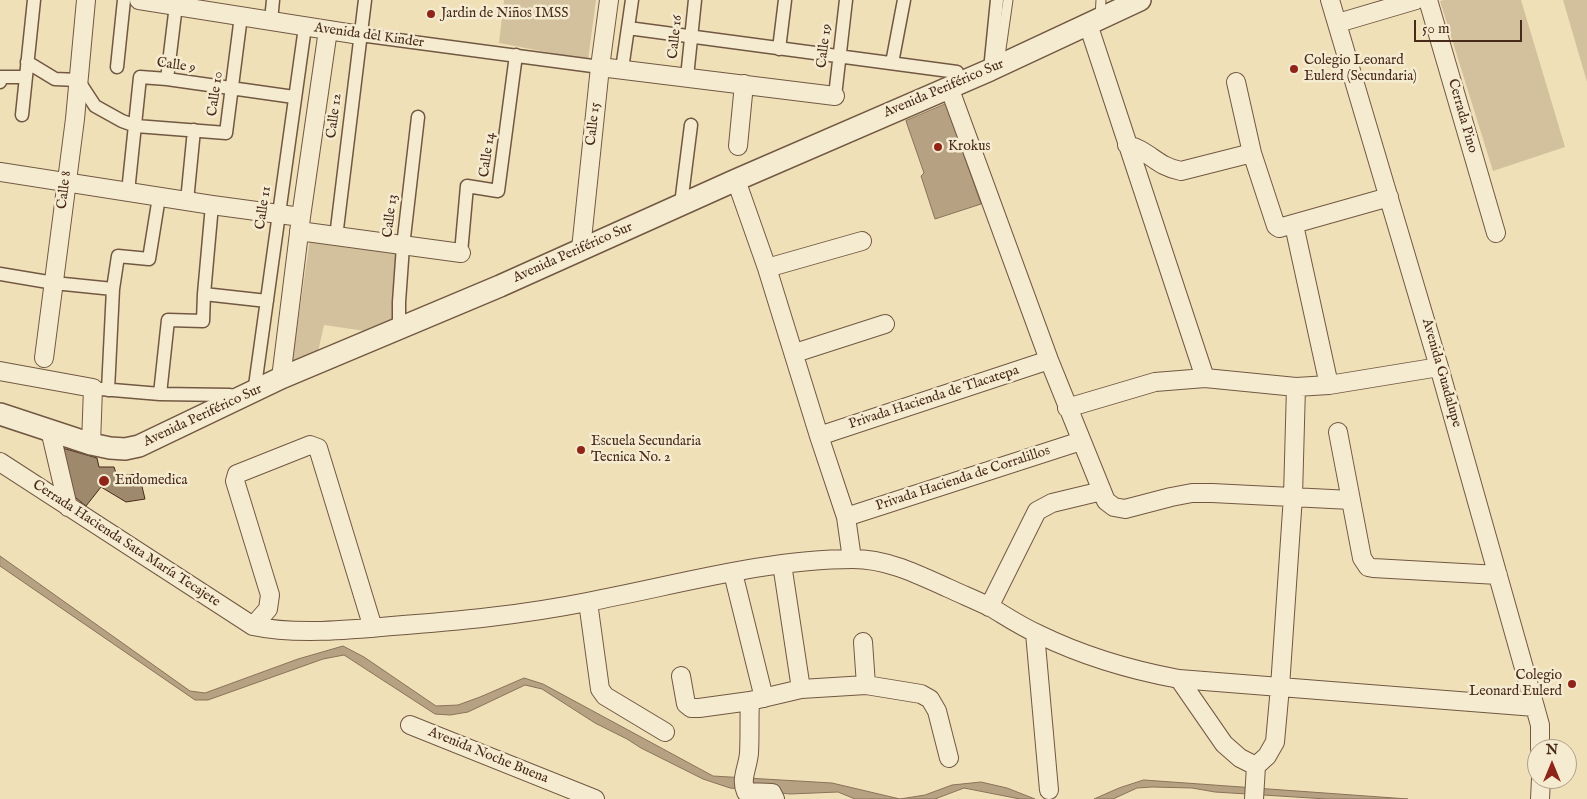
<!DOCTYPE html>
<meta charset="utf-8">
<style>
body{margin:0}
#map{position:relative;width:1587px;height:799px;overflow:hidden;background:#efe0b8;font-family:"IM FELL English",serif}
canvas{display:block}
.north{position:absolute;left:1527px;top:739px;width:50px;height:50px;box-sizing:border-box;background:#f5ebd1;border:1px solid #b09e88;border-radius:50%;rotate:0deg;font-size:14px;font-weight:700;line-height:20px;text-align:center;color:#482a1b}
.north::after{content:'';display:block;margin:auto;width:18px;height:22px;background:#8f2418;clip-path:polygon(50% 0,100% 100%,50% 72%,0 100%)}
.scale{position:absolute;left:1414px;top:20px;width:108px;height:22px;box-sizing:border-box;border:2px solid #482a1b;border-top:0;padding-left:6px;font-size:15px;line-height:18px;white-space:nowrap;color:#482a1b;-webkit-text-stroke:4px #f5ebd1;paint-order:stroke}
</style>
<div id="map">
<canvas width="1587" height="799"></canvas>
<div class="north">N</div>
<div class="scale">50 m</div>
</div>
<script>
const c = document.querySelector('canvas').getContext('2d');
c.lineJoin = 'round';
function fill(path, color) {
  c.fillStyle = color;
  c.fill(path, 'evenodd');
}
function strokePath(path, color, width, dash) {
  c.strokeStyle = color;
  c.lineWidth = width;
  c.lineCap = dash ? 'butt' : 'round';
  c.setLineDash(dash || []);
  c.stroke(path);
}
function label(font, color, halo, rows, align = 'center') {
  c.font = font + ' "IM FELL English",serif';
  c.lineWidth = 5;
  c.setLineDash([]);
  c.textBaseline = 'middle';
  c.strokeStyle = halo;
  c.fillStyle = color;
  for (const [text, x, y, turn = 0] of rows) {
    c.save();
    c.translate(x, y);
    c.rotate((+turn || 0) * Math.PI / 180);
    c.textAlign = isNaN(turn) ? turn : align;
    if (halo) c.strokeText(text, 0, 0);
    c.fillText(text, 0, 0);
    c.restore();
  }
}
const green = new Path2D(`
 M504,0h92l-8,60 -89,-17z
 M1444,0h77l44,147 -72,24 -53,-170z
 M1563,0h24v82z
 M310,239l88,12 -2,66 -31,14 -41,-6 -6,27 -26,10z`);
const water = new Path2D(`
 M946,104l35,100 -46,15 -14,-43 3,-3 -18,-52z
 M0,556l190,135 15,2 93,-34 45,-13 21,11 72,49 22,-1 22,-8 44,-19 19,6 170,92 119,7 68,16 25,-4 27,-10 29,-3 26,6 28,11h-15l-56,-11 -29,11h-80l-17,-7 -48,2 -60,-6 -27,-9 -62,-31 -14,-9 -32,-16 -53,-34 -17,-4 -57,27 -18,3 -15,-1 -91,-59 -21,4 -115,41h-13l-195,-134z
 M1144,780l264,19h-81l-112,-7 -23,-4 -40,-1 -15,1 -24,11h-19l25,-11z`);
const building = new Path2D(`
 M59,447l38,11 2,9h15l3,9 22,-2 6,25 -19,3 -25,-15 -15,19 -15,-12z`);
const service = new Path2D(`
 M1100,17l1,-17
 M999,63l9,-63`);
const pedestrian = new Path2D(`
 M271,21l2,-21
 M628,28l329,44
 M360,35l240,32
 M779,49l6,-49
 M27,62l28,17 23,1 17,26 27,15 14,5 90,7 15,-117
 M892,63l12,-63
 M117,67l7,-67
 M622,69l10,-69
 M990,70l7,-70
 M687,77l8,-77
 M167,79l9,-74
 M0,82l1,-5h25
 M835,96l11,-96
 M22,115l12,-115
 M128,192l12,-115 27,2 127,18
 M682,196l9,-71
 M187,201l7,-71
 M336,237l29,-237
 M461,253l6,-67 31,5 18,-136
 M0,274l54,9 59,6
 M204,294l63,7
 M399,319v-17l4,-56 15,-129
 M101,389l59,5 70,1 5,6
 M108,390l5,-101 5,-33 31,3 10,-62
 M254,393l51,-366
 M160,394l8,-74 35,1 1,-27 8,-89`);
const minor = new Path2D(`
 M139,0l221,35
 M1330,0l109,367 96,340 5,18v24
 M1428,0l68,233
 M1338,23l78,-23
 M1088,24l117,354
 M600,67l235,29
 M1236,82l16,71
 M949,87l100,273 57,141 8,6 11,2 46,-12 21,-4h20l139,7
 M1127,145c22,5 30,22 54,26l71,-18 24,73 3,2 110,-31
 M738,146l6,-62
 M0,172l212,33 89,12
 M736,180l31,88 52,168 27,81 6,42
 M1294,225l35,160
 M299,231l162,22
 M581,249l19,-182 9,-67
 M767,268l95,-27
 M795,353l90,-29
 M44,358l31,-239 11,-119
 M0,371l93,17 -2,56
 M281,378l20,-161 27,-187
 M1067,408l88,-26 50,-4 91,9 33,-2 110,-18
 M50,430l18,77
 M1338,432l24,126 6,9 5,1 125,7
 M819,436l230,-76
 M0,462l253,164c42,9 96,4 139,0 66,-5 130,-11 195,-24 86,-16 178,-43 266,-43 34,0 64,15 95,29 15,7 30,13 44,20 15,9 30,19 46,26 45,22 92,36 141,45l45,65 16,14 16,8 -2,33
 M846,517l235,-76
 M782,564l19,125
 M733,573l31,125
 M588,602l12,87 5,7 60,36
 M989,607l48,-96 15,-8 50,-12
 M253,626l15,-17 2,-14 -35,-114 2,-7 73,-29 8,3 55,180
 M1035,633l14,157
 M863,642l3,43
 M681,676l5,28 5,4h8l51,-7 51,-12 65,-4 55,9 9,5 7,12 12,47
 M1179,679l101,8 13,-191 3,-109
 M750,701c-1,18 0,35 -1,52 -1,14 -9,26 -3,39l26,1 3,6
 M410,725l185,74
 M1256,766l11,-10 8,-14 5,-55 255,20
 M1540,799l1,-20`);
const tertiary = new Path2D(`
 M0,414l91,30 19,4 15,1 14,-3 142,-68 219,-92 236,-106 254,-110 150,-70`);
const markers = [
 [431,14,5,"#8f2418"],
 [1294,69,5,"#8f2418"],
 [938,147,5,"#8f2418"],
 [581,450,5,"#8f2418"],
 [104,481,6,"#8f2418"],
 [1572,684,5,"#8f2418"]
];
const poiNames = [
 ["Jardin de Niños IMSS",441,14],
 ["Colegio Leonard",1304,61],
 ["Eulerd (Secundaria)",1304,77],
 ["Krokus",948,147],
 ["Escuela Secundaria",591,442],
 ["Tecnica No. 2",591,458],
 ["Endomedica",115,481],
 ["Colegio",1562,676,"right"],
 ["Leonard Eulerd",1562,692,"right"]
];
const streetNames = [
 ["Avenida del Kinder",369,36,8],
 ["Calle 16",676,37,-84],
 ["Calle 19",825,46,-83],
 ["Calle 9",176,66,8],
 ["Avenida Periférico Sur",944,89,-23],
 ["Calle 10",216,94,-82],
 ["Calle 12",335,116,-83],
 ["Cerrada Pino",1462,116,74],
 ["Calle 15",594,124,-84],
 ["Calle 14",488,155,-82],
 ["Calle 8",65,190,-83],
 ["Calle 11",264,208,-82],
 ["Calle 13",391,216,-83],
 ["Avenida Periférico Sur",573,253,-24],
 ["Avenida Guadalupe",1441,373,74],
 ["Privada Hacienda de Tlacatepa",934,398,-18],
 ["Avenida Periférico Sur",203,416,-25],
 ["Privada Hacienda de Corralillos",963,479,-18],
 ["Cerrada Hacienda Sata María Tecajete",126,544,33],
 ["Avenida Noche Buena",488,756,22]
];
fill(green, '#d3c19d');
fill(water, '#b6a283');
strokePath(water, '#8a7259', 1);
fill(building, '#9f896d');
strokePath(building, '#482a1b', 1);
strokePath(service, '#725842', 11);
strokePath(pedestrian, '#725842', 15);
strokePath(minor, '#725842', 20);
strokePath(tertiary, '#725842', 24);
strokePath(service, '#f5ebd1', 9);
strokePath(pedestrian, '#f5ebd1', 12);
strokePath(minor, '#f5ebd1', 18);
strokePath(tertiary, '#f5ebd1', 21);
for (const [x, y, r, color] of markers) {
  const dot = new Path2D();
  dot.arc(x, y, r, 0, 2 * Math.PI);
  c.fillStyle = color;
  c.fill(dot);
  strokePath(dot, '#f5ebd1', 2);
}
label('14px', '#482a1b', '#f5ebd1', poiNames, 'left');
label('14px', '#482a1b', '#f5ebd1', streetNames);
</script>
